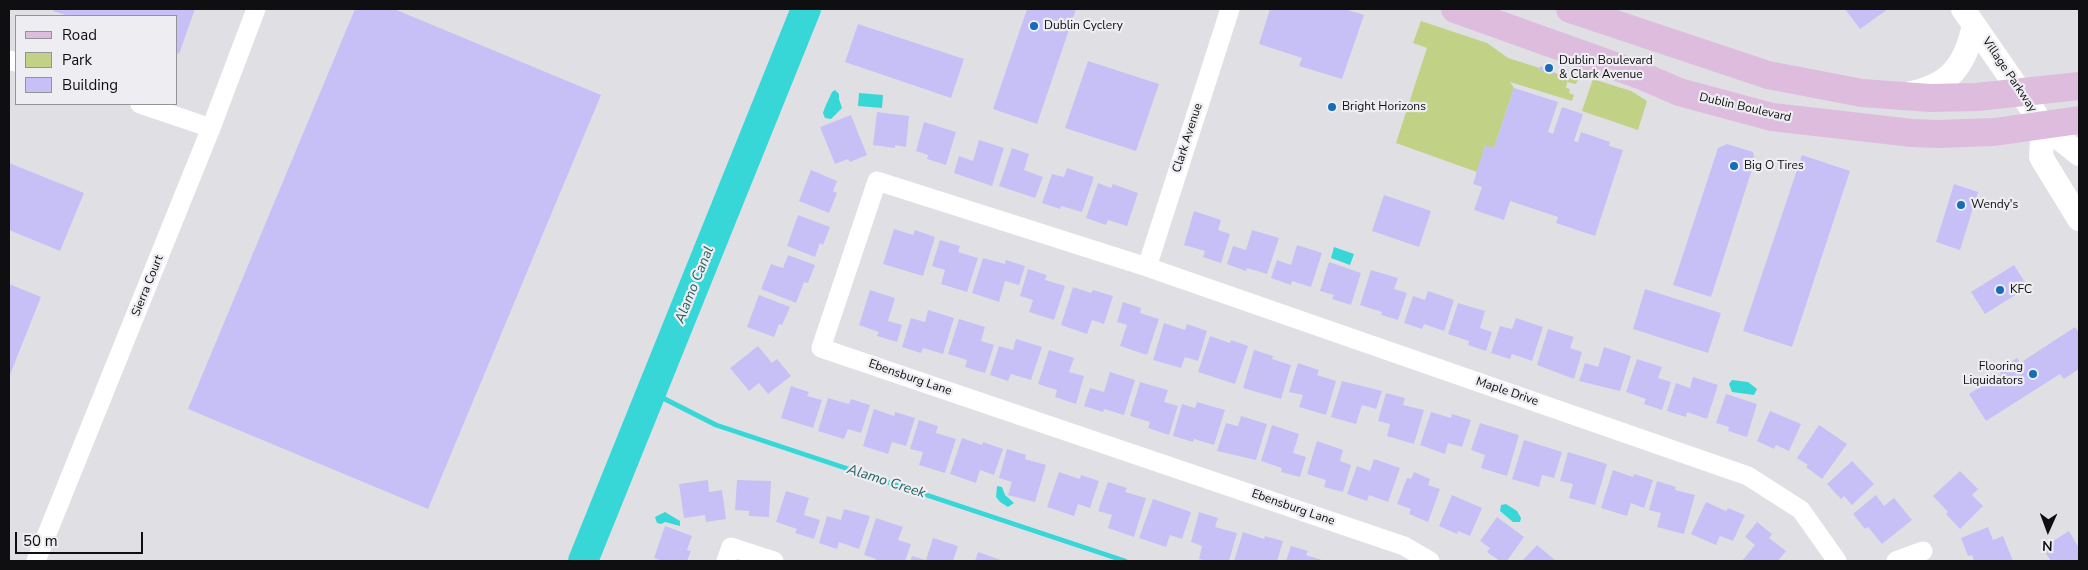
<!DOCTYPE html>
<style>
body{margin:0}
#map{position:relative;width:2088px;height:570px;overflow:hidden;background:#e0e0e4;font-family:"Nunito Sans",sans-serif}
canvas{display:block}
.frame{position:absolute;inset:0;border:10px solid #0f0e10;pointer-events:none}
.legend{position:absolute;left:15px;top:15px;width:162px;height:90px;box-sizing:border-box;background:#ededf2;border:1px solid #949498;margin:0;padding:6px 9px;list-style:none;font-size:15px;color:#0f0e10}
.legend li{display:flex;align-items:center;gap:10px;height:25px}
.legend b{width:25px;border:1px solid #949498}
.north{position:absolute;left:2023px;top:505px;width:50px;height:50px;-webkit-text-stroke:4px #ededf2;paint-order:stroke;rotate:182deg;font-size:14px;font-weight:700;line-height:20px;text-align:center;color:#0f0e10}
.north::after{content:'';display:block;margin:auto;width:18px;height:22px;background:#0f0e10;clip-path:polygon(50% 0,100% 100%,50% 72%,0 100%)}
.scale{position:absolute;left:15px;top:532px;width:128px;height:22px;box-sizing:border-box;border:2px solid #0f0e10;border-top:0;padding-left:6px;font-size:15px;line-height:18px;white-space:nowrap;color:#0f0e10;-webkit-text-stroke:4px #ededf2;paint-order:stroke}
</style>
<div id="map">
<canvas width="2088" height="570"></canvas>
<div class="frame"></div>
<ul class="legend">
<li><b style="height:6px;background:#ddbcdd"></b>Road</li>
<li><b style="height:14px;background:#c1d185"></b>Park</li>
<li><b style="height:14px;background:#c6c0f6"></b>Building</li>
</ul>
<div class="north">N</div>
<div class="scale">50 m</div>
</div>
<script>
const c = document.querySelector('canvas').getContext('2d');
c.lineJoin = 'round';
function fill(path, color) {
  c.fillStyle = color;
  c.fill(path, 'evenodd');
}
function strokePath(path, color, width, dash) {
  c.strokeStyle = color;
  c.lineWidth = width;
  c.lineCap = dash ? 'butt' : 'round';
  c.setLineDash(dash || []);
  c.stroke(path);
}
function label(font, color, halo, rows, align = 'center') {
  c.font = font + ' "Nunito Sans",sans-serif';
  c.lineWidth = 4.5;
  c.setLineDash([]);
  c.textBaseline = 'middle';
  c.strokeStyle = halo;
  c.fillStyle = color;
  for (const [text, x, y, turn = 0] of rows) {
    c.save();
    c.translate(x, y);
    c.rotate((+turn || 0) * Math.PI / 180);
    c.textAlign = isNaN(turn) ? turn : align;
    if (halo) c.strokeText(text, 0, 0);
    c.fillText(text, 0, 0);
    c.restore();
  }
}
const green = new Path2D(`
 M1421,21l66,22 21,15 63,20 8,-1 -3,7 -9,-2 -1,6 4,1 -1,4 5,2 -2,6 -62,-19 4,6 -20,60 -9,-2 -8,26 -81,-29 31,-95 -14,-5z
 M1593,79l38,12 16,10 -9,29 -56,-19z`);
const water = new Path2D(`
 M835,90l4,4v5l3,9 -11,11 -6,-1 -2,-5c2,-7 6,-14 9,-21z
 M859,93l24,2 -1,13 -24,-2z
 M1334,247l20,7 -4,11 -19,-7z
 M1732,380l16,2 9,7 -3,6 -22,-3 -3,-8z
 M997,486l5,1 3,8 9,8 -6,4 -8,-5 -4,-5z
 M1506,504l11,7 4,7 -1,4h-7l-13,-11 1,-6z
 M665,512l15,9v5l-15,-4 -4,2 -4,-1 -2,-6z`);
const stream = new Path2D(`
 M651,392l65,33 409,136`);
const river = new Path2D(`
 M583,561l223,-552`);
const building = new Path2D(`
 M54,9h141l-16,45 -3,-1v-37h-107l-16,-5z
 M355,9h39l207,86 -173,414 -240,-100z
 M1027,9h49l-39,115 -44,-15z
 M1270,9h75l19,6 -22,64 -43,-13 3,-8 -43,-14z
 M1845,9h43l-28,20z
 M858,24l106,35 -13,39 -106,-36z
 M1088,61l71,23 -23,67 -71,-23z
 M1540,66l14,5 -1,4 -14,-5z
 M1514,88l44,14 -10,30 5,2 9,-27 21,7 -9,27 4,1 3,-10 29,10 -1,4 14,4 -28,86 -39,-13 2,-6 -48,-16 -6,19 -30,-10 8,-23 -9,-3 12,-39 9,3z
 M877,112l32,4 -3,31 -11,-2v3l-22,-3z
 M851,115l16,40 -17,7 -2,-3 -13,5 -15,-37z
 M924,122l32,10 -10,33 -19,-6 1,-4 -12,-4z
 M979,140l25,8 -12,38 -38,-13 5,-17 14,5z
 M1727,144l26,8 2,8 -44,137 -38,-12 45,-137z
 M1012,148l17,6 -5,16 19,7 -8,21 -36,-12z
 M1802,155l48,16 -58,176 -49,-16z
 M9,163l75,30 -24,58 -51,-21z
 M1067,168l27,9 -12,35 -21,-6 -1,3 -18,-6 10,-29 12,3z
 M811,170l26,11 -4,10 4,2 -8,20 -30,-12z
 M1098,183l13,5 2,-4 25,9 -11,33 -19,-6 -2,5 -20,-7z
 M1954,184l24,8 -18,58 -24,-8z
 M1384,195l47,16 -12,36 -47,-16z
 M1194,211l27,9 -3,10 12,4 -9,29 -18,-6 2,-6 -21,-6z
 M798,215l32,12 -7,18 -3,-2 -5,14 -28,-11z
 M894,229l19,6 2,-5 20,7 -12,39 -40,-12z
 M1252,230l27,8 -12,36 -20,-6 -1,3 -19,-7 6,-18 13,4z
 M940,240l20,6 -2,6 20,6 -11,34 -26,-8 4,-14 -13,-4z
 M1297,245l25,8 -11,34 -19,-6 -1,4 -20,-7 6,-18 14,5z
 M788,255l27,10 -7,18 -4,-1 -8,21 -35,-14 10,-25 12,4z
 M983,258l22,6 1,-4 19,6 -6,19 -14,-4 -6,21 -27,-9z
 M1329,262l32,11 -10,32 -19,-6 2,-4 -14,-4z
 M2014,265l14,22 -43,27 -14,-22z
 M1028,269l19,6 -2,5 20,6 -11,34 -25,-8 4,-12 -13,-4z
 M1371,270l27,8 -4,11 13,4 -9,27 -17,-5 1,-3 -22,-7z
 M9,284l32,13 -32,80z
 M1073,287l18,6 2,-3 20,6 -9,28 -12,-4 -5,14 -26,-9z
 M1645,289l76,24 -13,40 -75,-24z
 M870,290l25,8 -7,23 14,4 -5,17 -20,-6 2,-4 -20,-7z
 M1428,291l26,9 -10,31 -20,-7 -2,5 -18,-6 9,-27 12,4z
 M759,295l31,12 -8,18 -3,-1 -5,13 -27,-10z
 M1123,302l18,6 -1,5 19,6 -12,36 -27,-9 7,-21 -10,-3z
 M1458,303l27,8 -5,17 12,4 -6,19 -18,-6 1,-4 -21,-7z
 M928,310l26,8 -11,36 -20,-6 -2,5 -19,-6 9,-29 14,4z
 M1516,318l27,9 -11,34 -20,-7 -2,5 -19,-6 9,-27 12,3z
 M959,319l26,8 -4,14 13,4 -9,28 -20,-6 2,-7 -19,-6z
 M1164,323l21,7 2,-6 20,7 -9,30 -13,-4 -4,11 -28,-8z
 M2075,327l4,6v36l-15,10 -4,-5 -74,47 -17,-27 32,-20 -2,-4 18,-12 3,5z
 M1548,329l26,8 -4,11 12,4 -8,27 -37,-14z
 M1210,336l20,7 1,-3 17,6 -13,38 -37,-12z
 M1016,339l26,8 -11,33 -20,-6 -3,7 -18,-6 9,-29 14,4z
 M758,346l14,17 5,-4 14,17 -23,18 -9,-11 -10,8 -19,-23z
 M1604,347l27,9 -11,35 -41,-10 6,-18 13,4z
 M1049,350l25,8 -5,14 15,4 -8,28 -21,-7 2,-7 -19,-6z
 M1254,350l19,6 -1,3 19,6 -10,34 -38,-11z
 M1637,359l25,8 -4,11 13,4 -9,28 -18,-6 2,-5 -20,-7z
 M1298,363l21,7 -2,5 19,6 -10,34 -27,-8 4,-12 -14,-3z
 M1110,372l25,8 -11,35 -20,-6 -1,3 -19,-6 6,-18 14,4z
 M1693,377l25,8 -11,34 -20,-7 -1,5 -19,-6 9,-28 14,5z
 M1342,381l40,10 -6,18 -14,-4 -6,19 -25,-7z
 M1140,382l28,8 -4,12 14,4 -9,29 -21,-7 2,-6 -20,-6z
 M791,386l18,6 -2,4 15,4 -9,28 -32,-10z
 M1386,393l19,5 -2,7 21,5 -10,34 -27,-8 3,-12 -12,-3z
 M1726,394l31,10 -10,33 -19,-6 1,-4 -13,-4z
 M828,398l21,6 2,-5 19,6 -9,28 -13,-4 -4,10 -26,-8z
 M1197,402l28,8 -11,35 -20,-6 -1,3 -20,-6 9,-32 13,4z
 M874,409l20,7 1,-4 20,6 -9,28 -14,-4 -4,12 -25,-8z
 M1770,411l31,13 -12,27 -13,-6 -2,4 -17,-8z
 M1431,412l20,6 1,-4 19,6 -9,27 -14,-4 -3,11 -25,-9z
 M1241,416l26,8 -11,36 -39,-9 9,-28 12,3z
 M919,420l19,6 -2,7 20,6 -11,34 -26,-8 4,-13 -13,-3z
 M1480,423l39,12 -12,41 -26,-8 4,-13 -14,-5z
 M1272,425l27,9 -6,19 13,4 -6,20 -19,-5 1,-4 -21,-7z
 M1819,425l28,19 -25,35 -16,-12 2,-2 -11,-7z
 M962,438l20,7 1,-3 20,7 -9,26 -14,-5 -4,13 -26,-9z
 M1524,440l38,12 -8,26 -12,-3 -3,12 -27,-8z
 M1317,441l26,9 -3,11 11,4 -8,27 -19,-5 2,-7 -19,-6z
 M1007,449l19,6 -1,4 21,6 -11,37 -27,-7 4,-13 -13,-4z
 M1568,452l39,12 -12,41 -26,-7 4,-14 -13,-3z
 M1374,459l26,9 -12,34 -19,-7 -2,6 -20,-7 10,-28 13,5z
 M1852,461l22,23 -22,21 -8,-9 -3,3 -14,-15z
 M1613,470l20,7 1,-3 19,6 -9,28 -13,-5 -4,13 -26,-8z
 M1960,471l18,18 -6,6 11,11 -23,23 -14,-15 2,-2 -15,-16z
 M1059,472l21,7 1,-4 18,6 -9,27 -12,-4 -4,12 -27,-9z
 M1414,472l16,7 -2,6 12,4 -12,33 -19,-8 2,-5 -14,-5 10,-26 4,1z
 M708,480l1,12 13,-2 4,29 -20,3 -1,-7 -21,3 -5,-34z
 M737,480l34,1 -2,36 -20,-1v-5l-14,-1z
 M1657,481l19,6 -1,3 20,5 -11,39 -27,-7 4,-14 -12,-3z
 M1108,482l19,6 -2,4 21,6 -12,39 -26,-9 4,-13 -14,-4z
 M786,491l23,7 -5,17 16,5 -6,19 -19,-6 2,-4 -21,-7z
 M1452,495l30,13 -12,28 -12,-5 -1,3 -18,-8z
 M1876,495l8,11 10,-8 18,22 -30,24 -14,-17 -3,2 -12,-15z
 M1153,499l38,13 -9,27 -12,-4 -4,12 -27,-9z
 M1706,502l20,9 2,-3 17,7 -12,26 -13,-5 -4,9 -25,-11z
 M844,509l26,7 -11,33 -20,-7 -2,7 -18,-6 8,-27 14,4z
 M1199,512l19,6 -3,9 22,6 -8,28h-21l-9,-2 3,-13 -11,-4z
 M1497,517l27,20 -17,24h-7l-13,-9 3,-4 -10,-7z
 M876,518l27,9 -5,13 13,4 -6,17h-29v-2l-12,-4z
 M1757,522l15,12 -3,4 17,13 -8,10h-36l13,-16 -10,-8z
 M665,526l27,10 -5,14 4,1 -4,10h-24l-9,-3z
 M1988,527l5,13 10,-4 10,25h-39l-2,-6 -4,1 -7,-18z
 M2069,531l10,17v13h-28l-9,-13z
 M1243,532l21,7 1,-3 18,5 -6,20h-43z
 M933,538l25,8 -5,15h-43l2,-5 14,4z
 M1537,545l19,16h-34z
 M1291,546l17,5 -2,4 19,6h-39z
 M978,552l26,9h-29z`);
const minor = new Path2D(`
 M9,60l7,2
 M140,104l71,24
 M1147,267l83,-258
 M36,561l175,-433 45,-119
 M726,561l5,-14 43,14
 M1430,561l-26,-15 -583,-198 56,-167 270,86 601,209 53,34 36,51
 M1896,561l27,-10`);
const tertiary = new Path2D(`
 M1963,9l80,116 36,29
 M1907,94c43,-8 58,-28 67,-69
 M2043,125l-2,32 38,62`);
const primary = new Path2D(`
 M1455,9l185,66 39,17 93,25 140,16 26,1 56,-2 85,-12
 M1570,9l198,66 94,18 68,5 47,-1 102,-11`);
const markers = [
 [1034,26,5,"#156cb9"],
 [1549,68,5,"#156cb9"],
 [1332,107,5,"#156cb9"],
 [1734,166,5,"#156cb9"],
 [1961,205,5,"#156cb9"],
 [2000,290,5,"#156cb9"],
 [2033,374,5,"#156cb9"]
];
const poiNames = [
 ["Dublin Cyclery",1044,26],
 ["Dublin Boulevard",1559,61],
 ["& Clark Avenue",1559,75],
 ["Bright Horizons",1342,107],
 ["Big O Tires",1744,166],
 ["Wendy's",1971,205],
 ["KFC",2010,290],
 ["Flooring",2023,367,"right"],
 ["Liquidators",2023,381,"right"]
];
const streetNames = [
 ["Village Parkway",2009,75,56],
 ["Dublin Boulevard",1745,108,13],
 ["Clark Avenue",1188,138,-72],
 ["Sierra Court",148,286,-68],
 ["Ebensburg Lane",910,378,19],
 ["Maple Drive",1507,392,19],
 ["Ebensburg Lane",1293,508,19]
];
const waterNames = [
 ["Alamo Canal",695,285,-68],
 ["Alamo Creek",886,482,18]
];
fill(green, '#c1d185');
fill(water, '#38d7d7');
strokePath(stream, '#38d7d7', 5);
strokePath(river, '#38d7d7', 30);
fill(building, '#c6c0f6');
strokePath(minor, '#fff', 19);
strokePath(tertiary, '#fff', 24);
strokePath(primary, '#ddbcdd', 28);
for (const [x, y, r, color] of markers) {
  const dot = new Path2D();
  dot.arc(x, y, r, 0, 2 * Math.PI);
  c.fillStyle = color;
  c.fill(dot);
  strokePath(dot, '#ededf2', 2);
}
label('12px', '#0f0e10', '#ededf2', poiNames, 'left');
label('12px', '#0f0e10', '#ededf2', streetNames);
label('italic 14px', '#226060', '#ededf2', waterNames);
</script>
